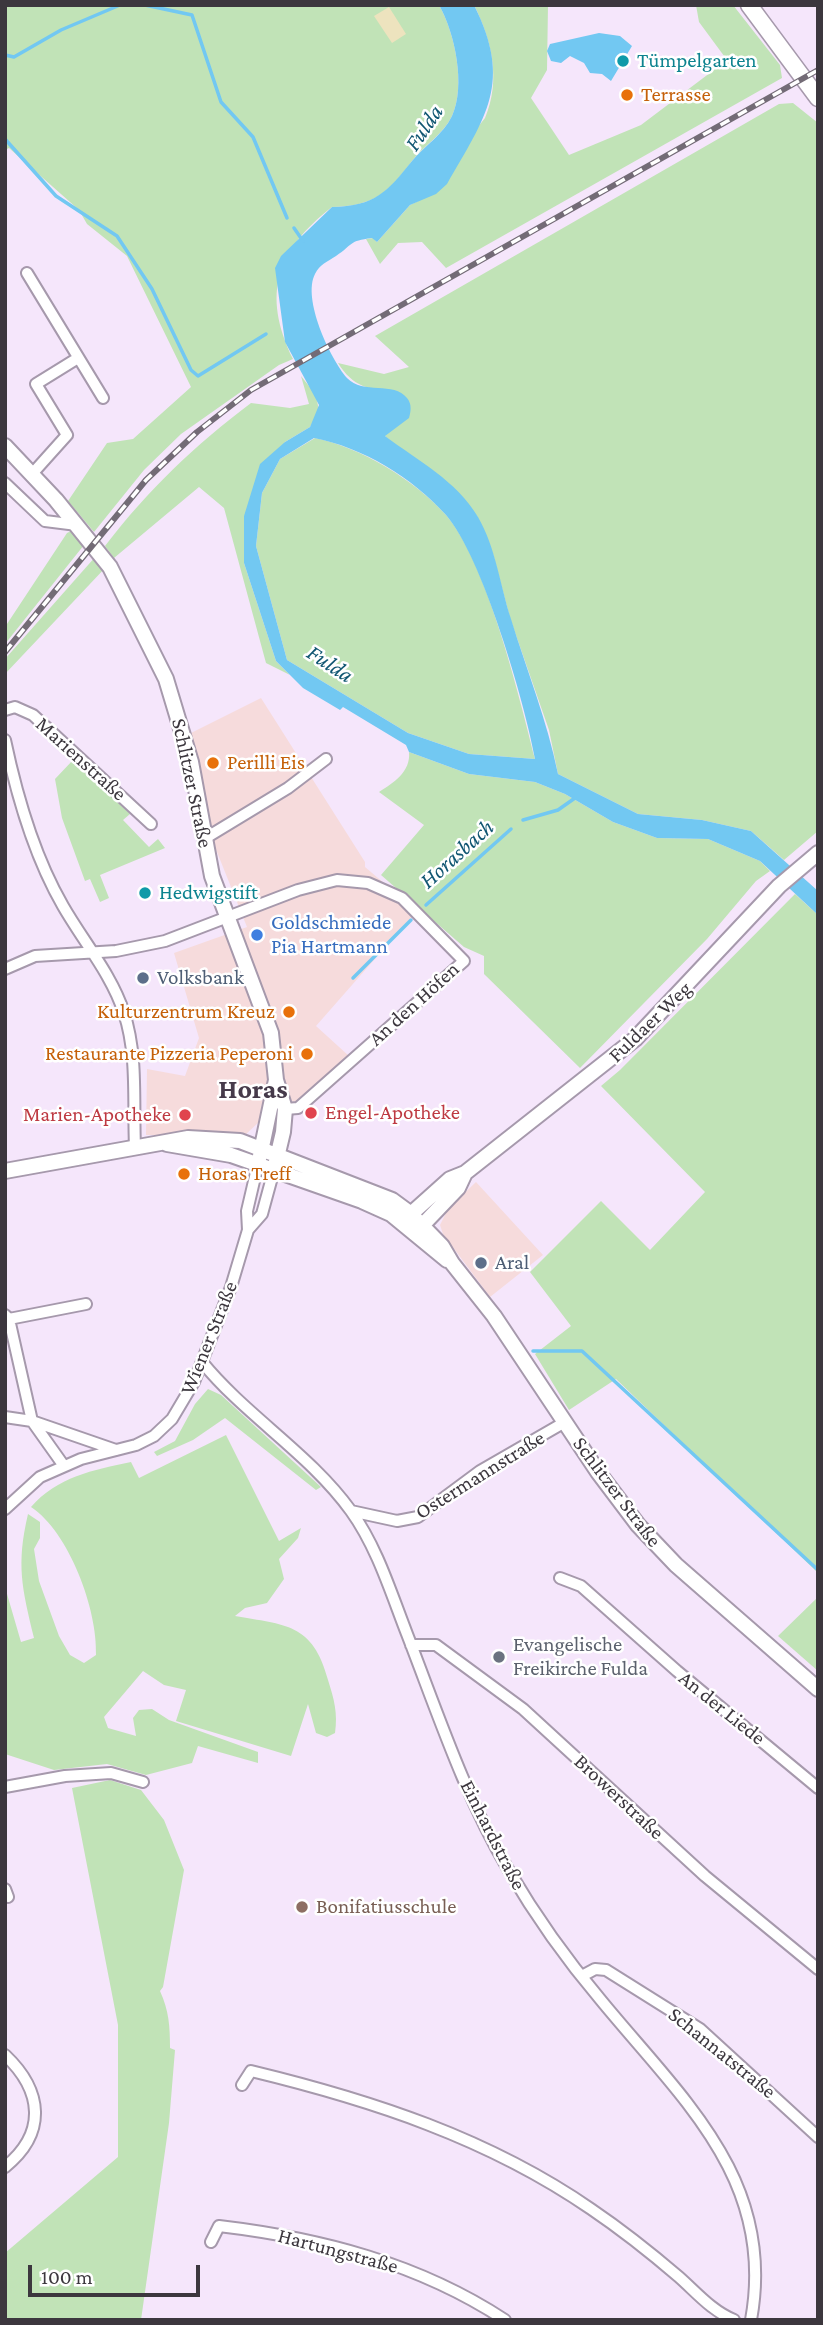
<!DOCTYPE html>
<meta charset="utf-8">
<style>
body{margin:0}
#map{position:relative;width:823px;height:2325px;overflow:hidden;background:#f5e6fb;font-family:"Crimson Pro",serif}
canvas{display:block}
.frame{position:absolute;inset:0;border:7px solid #3c373e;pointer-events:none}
.scale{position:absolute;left:28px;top:2265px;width:172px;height:32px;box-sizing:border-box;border:4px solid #3c373e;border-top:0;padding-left:9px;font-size:21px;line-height:24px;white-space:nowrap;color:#3c373e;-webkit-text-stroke:5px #fff;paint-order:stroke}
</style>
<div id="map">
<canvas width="823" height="2325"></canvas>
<div class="frame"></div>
<div class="scale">100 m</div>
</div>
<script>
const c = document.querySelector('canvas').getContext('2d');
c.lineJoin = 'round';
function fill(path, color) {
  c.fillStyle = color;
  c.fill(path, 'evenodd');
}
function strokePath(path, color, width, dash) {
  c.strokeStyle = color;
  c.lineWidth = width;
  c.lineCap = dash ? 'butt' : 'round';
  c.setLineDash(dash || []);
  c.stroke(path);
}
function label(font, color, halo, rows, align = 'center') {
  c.font = font + ' "Crimson Pro",serif';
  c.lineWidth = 5;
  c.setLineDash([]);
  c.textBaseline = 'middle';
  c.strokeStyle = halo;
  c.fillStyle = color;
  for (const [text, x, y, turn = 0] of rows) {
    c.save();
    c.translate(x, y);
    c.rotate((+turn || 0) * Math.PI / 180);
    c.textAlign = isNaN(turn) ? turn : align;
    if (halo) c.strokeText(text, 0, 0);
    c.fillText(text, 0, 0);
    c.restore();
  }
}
const commercial = new Path2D(`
 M261,698l104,164v5l52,44 -101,115 33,30 -52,46 -34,-4 -4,24 -15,14 -98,-1 1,-66 38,7 14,-38 -25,-85 73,-26 -32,-80 -24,-114z
 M476,1182l67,73 -53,42 -47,-63 -3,-9 8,-16z`);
const green = new Path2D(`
 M5,5h434c16,28 27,81 13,111 -9,19 -28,29 -40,45 -24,32 -38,45 -80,46 -55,43 -71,86 -39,152l-14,6 -98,69 -37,36 -50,62 -26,-31 39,-58 26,-4 58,-52 -64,-131 -40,-32 -8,-14 -70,-62 -4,2z
 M474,5h74l-1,65 -16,28 38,57 72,-30 86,-65 -28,-38 -3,-17h37l47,60 2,13 -336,190 -24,-26 -24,1 -18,21 -14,-25 7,-1 4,4 33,-37 10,-5 65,-82c16,-38 7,-77 -11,-113z
 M793,103l25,20v708l-34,29 -33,-29 -49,-11 -64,-6 -80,-40 -9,-44 -39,-112 -17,-64 -16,-38 -92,-80 11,-45c-27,-1 -43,-4 -58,-28l46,11 25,-7 -34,-31 404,-232z
 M301,376l15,19 3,16 -9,16 -25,15 -41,75v46l32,98 14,14 -24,-12 -42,-155 -25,-21 -85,71 -9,-12c43,-56 90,-101 146,-143l39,5 19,-4z
 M315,438c45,9 100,42 131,77 41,47 73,181 89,244l-66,-5 -61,-21 -121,-73 -31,-114 6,-53 18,-34z
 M73,530l11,15 -79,99v-17l62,-94z
 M96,556l10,11 -101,107v-15z
 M409,752l60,22 66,8 30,12 48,28 44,16 51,1 52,22 10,10 -14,10 -49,58 -127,129 -96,-94v-18l-20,-9 -83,-72 43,-50 -45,-33c14,-9 32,-20 30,-40z
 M73,760l57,54 -7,6 26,27 9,-8 7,9 -65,27 9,23 -9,4 -10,-23 -5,2 -23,-63 -7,-39z
 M795,894l23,21v658l-202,-194 -47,31 -34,-56 36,-28 -41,-54 71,-71 49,49 55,-58 -104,-106 19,-16z
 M208,1389l13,6 100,92 -5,3 -91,-72 -32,22 -36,16 -3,-4 21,-11 20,-37z
 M226,1435l53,106 22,-13 -3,10 -19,21 5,20 -17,24 -22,5 -10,8c50,9 78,7 93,64 6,19 10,33 7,53l-8,4 -11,-4 -8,-29 -17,52 -115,-35 10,-31 -22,-5 -21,-14 -39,46 4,11 28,8 -3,-18 6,-8 13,-1 17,11 89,32v11l-60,-17 -6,17 -46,12 -39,-11 -53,6 -49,-16v-167l16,55 13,-4c-12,-50 -18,-73 -6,-124l12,8v16l-6,11 5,32 20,55 11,19 14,8 12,-8c2,-45 -27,-123 -65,-148 26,-30 62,-37 100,-45l8,16z
 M818,1597v74l-40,-35z
 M110,1780l31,10 23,30 20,50 -21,117 -3,4c9,20 10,35 10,57l5,2 -6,73 -28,197h-136v-67l113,-96v-132l-46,-237z`);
const sand = new Path2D(`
 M389,7l17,27 -14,9 -18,-27z`);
const water = new Path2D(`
 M439,5h35c39,78 12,111 -27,179l-11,10 -26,11 -33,37 -5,-4c-24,3 -18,6 -36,18 -9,6 -16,8 -21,18 -13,25 15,84 32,104 16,17 47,3 60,20 5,6 4,13 2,20l-24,18c32,24 72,45 93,81 18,31 22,68 33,102 16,52 36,101 47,155l80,40 64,6 49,11 67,60v24l-58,-54 -52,-22 -51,-1 -44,-16 -48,-28 -30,-12 -66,-8 -60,-22 -3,-7 -63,-38 -3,3 -37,-22 -27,-27 -32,-98v-47l16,-52 25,-22 25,-15 9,-22 -34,-63 -10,-74 6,-12 51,-49c43,-1 55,-15 80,-46 13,-16 31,-26 40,-45 14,-30 3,-83 -13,-111zM314,438c48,9 99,40 132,77 36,41 79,188 89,244l-66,-5 -61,-21 -121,-73 -31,-114 6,-53 18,-34z
 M599,33l21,3 12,10 -21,35 -9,-7 -12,-1 -6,-10 -14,-7 -9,7 -10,-2 -4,-10 3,-7z`);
const stream = new Path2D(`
 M145,5l47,10 29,87 32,35 34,81
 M5,55l9,2 47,-27 59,-25
 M5,139l51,57 61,40 35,53 39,81 7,6 68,-42
 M294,228l9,13
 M523,820l35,-10 17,-12
 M426,905l85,-76
 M353,978l58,-58
 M533,1351h49l236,219`);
const street = new Path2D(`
 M27,273l76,125
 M32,474l35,-39 -31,-51 42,-26
 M5,483l40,38 32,4
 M5,710l10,-3 18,8 118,109
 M5,740c12,57 29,116 58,166 20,35 49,69 61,107 14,42 9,90 11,134
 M204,839l84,-51 38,-29
 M5,969l30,-13 81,-5 49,-10 133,-51 39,-10 31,3 34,15 62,63 -166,147 -13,1
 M248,1230l14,-16 12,-44
 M5,1315l4,4 23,102 32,45
 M9,1319l77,-15
 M202,1362c44,54 108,92 149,149 26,36 40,82 56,123 31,80 58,162 101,235 27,46 58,90 92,130 80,98 177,180 151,321
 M5,1417l27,4 84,29
 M5,1509l35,-32 41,-18 55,-14 18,-9 18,-17 22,-37 37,-95 17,-57 -1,-19 11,-47
 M351,1511l46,10 21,-4 62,-46 85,-49
 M560,1578l21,8 96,85 141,117
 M411,1645h25l87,64 182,167 113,93
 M5,1787l60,-11 46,-3 32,9
 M5,1889l3,8
 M582,1976l13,-7 11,1 94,59 118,108
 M5,2055c38,36 42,78 0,112
 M242,2085l9,-14c120,29 237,67 340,138 31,21 60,44 88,68 18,16 33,34 55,43
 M211,2242l8,-16c101,12 199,37 286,94`);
const secondary = new Path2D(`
 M5,446l51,54 54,67 56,112 25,83 21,114 59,157 5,47 9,29 -2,23 -9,38
 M167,1144l64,11 131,46 29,13 56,46
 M260,1156l16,-76
 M5,1171l183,-33 52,3 152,59 19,14 31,32 10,17 42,53 104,156 40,53 38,40 142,124
 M402,1222l48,-43 15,-6 170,-134 144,-153 39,-33
 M416,1232l42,-44 7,-15`);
const primary = new Path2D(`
 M749,5l69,93`);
const rail = new Path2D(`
 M5,652l141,-172 51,-48 54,-42 567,-320`);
const markers = [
 [623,61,7,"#0f9aa8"],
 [627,95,7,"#e8710a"],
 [213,763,7,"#e8710a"],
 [145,893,7,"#0f9aa8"],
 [257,935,7,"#3f7fe0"],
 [143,978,7,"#5c6f8a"],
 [289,1012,7,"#e8710a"],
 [307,1054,7,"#e8710a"],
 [311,1113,7,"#e0444e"],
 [185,1115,7,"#e0444e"],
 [184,1174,7,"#e8710a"],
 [481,1263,7,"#5c6f8a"],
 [499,1657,7,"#6b7280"],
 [302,1907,7,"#8d6e63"]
];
const cultureNames = [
 ["Tümpelgarten",637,61],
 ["Hedwigstift",159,893]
];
const foodNames = [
 ["Terrasse",641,95],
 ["Perilli Eis",227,763],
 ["Kulturzentrum Kreuz",275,1012,"right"],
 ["Restaurante Pizzeria Peperoni",293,1054,"right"],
 ["Horas Treff",198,1174]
];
const streetNames = [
 ["Marienstraße",81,759,42],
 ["Schlitzer Straße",192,783,78],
 ["An den Höfen",414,1004,-42],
 ["Fuldaer Weg",650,1022,-44],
 ["Wiener Straße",209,1338,-68],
 ["Ostermannstraße",480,1475,-32],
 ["Schlitzer Straße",617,1492,53],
 ["An der Liede",722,1708,39],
 ["Browerstraße",619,1797,43],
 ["Einhardstraße",493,1835,63],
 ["Schannatstraße",722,2053,39],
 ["Hartungstraße",338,2251,15]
];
const shopNames = [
 ["Goldschmiede",271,923],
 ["Pia Hartmann",271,947]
];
const serviceNames = [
 ["Volksbank",157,978],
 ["Aral",495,1263]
];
const healthNames = [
 ["Engel-Apotheke",325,1113],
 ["Marien-Apotheke",171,1115,"right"]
];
const worshipNames = [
 ["Evangelische",513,1645],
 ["Freikirche Fulda",513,1669]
];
const educationNames = [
 ["Bonifatiusschule",316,1907]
];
const waterNames = [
 ["Fulda",424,128,-56],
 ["Fulda",330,664,33],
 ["Horasbach",457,854,-42]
];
const districtNames = [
 ["Horas",253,1089]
];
fill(commercial, '#f6dbdc');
fill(green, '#c1e3b7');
fill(sand, '#ede3be');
fill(water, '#72c8f2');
strokePath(stream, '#72c8f2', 3.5);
strokePath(street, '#a699ac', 14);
strokePath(secondary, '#a699ac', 18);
strokePath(primary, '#a699ac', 19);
strokePath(street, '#fff', 10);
strokePath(secondary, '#fff', 14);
strokePath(primary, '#fff', 16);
strokePath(rail, '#736b76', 6);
strokePath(rail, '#fff', 3.5, [10]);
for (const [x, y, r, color] of markers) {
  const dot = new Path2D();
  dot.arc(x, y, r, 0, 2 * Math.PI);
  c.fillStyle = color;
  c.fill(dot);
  strokePath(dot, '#fff', 2.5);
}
label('21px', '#0d838f', '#fff', cultureNames, 'left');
label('21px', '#c56008', '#fff', foodNames, 'left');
label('21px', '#3c373e', '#fff', streetNames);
label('21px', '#366cbe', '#fff', shopNames, 'left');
label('21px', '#4e5e75', '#fff', serviceNames, 'left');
label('21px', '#be3a42', '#fff', healthNames, 'left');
label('21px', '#5b616d', '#fff', worshipNames, 'left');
label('21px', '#785e54', '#fff', educationNames, 'left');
label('italic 23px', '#105672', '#fff', waterNames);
label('bold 28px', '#463a4a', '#fff', districtNames);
</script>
